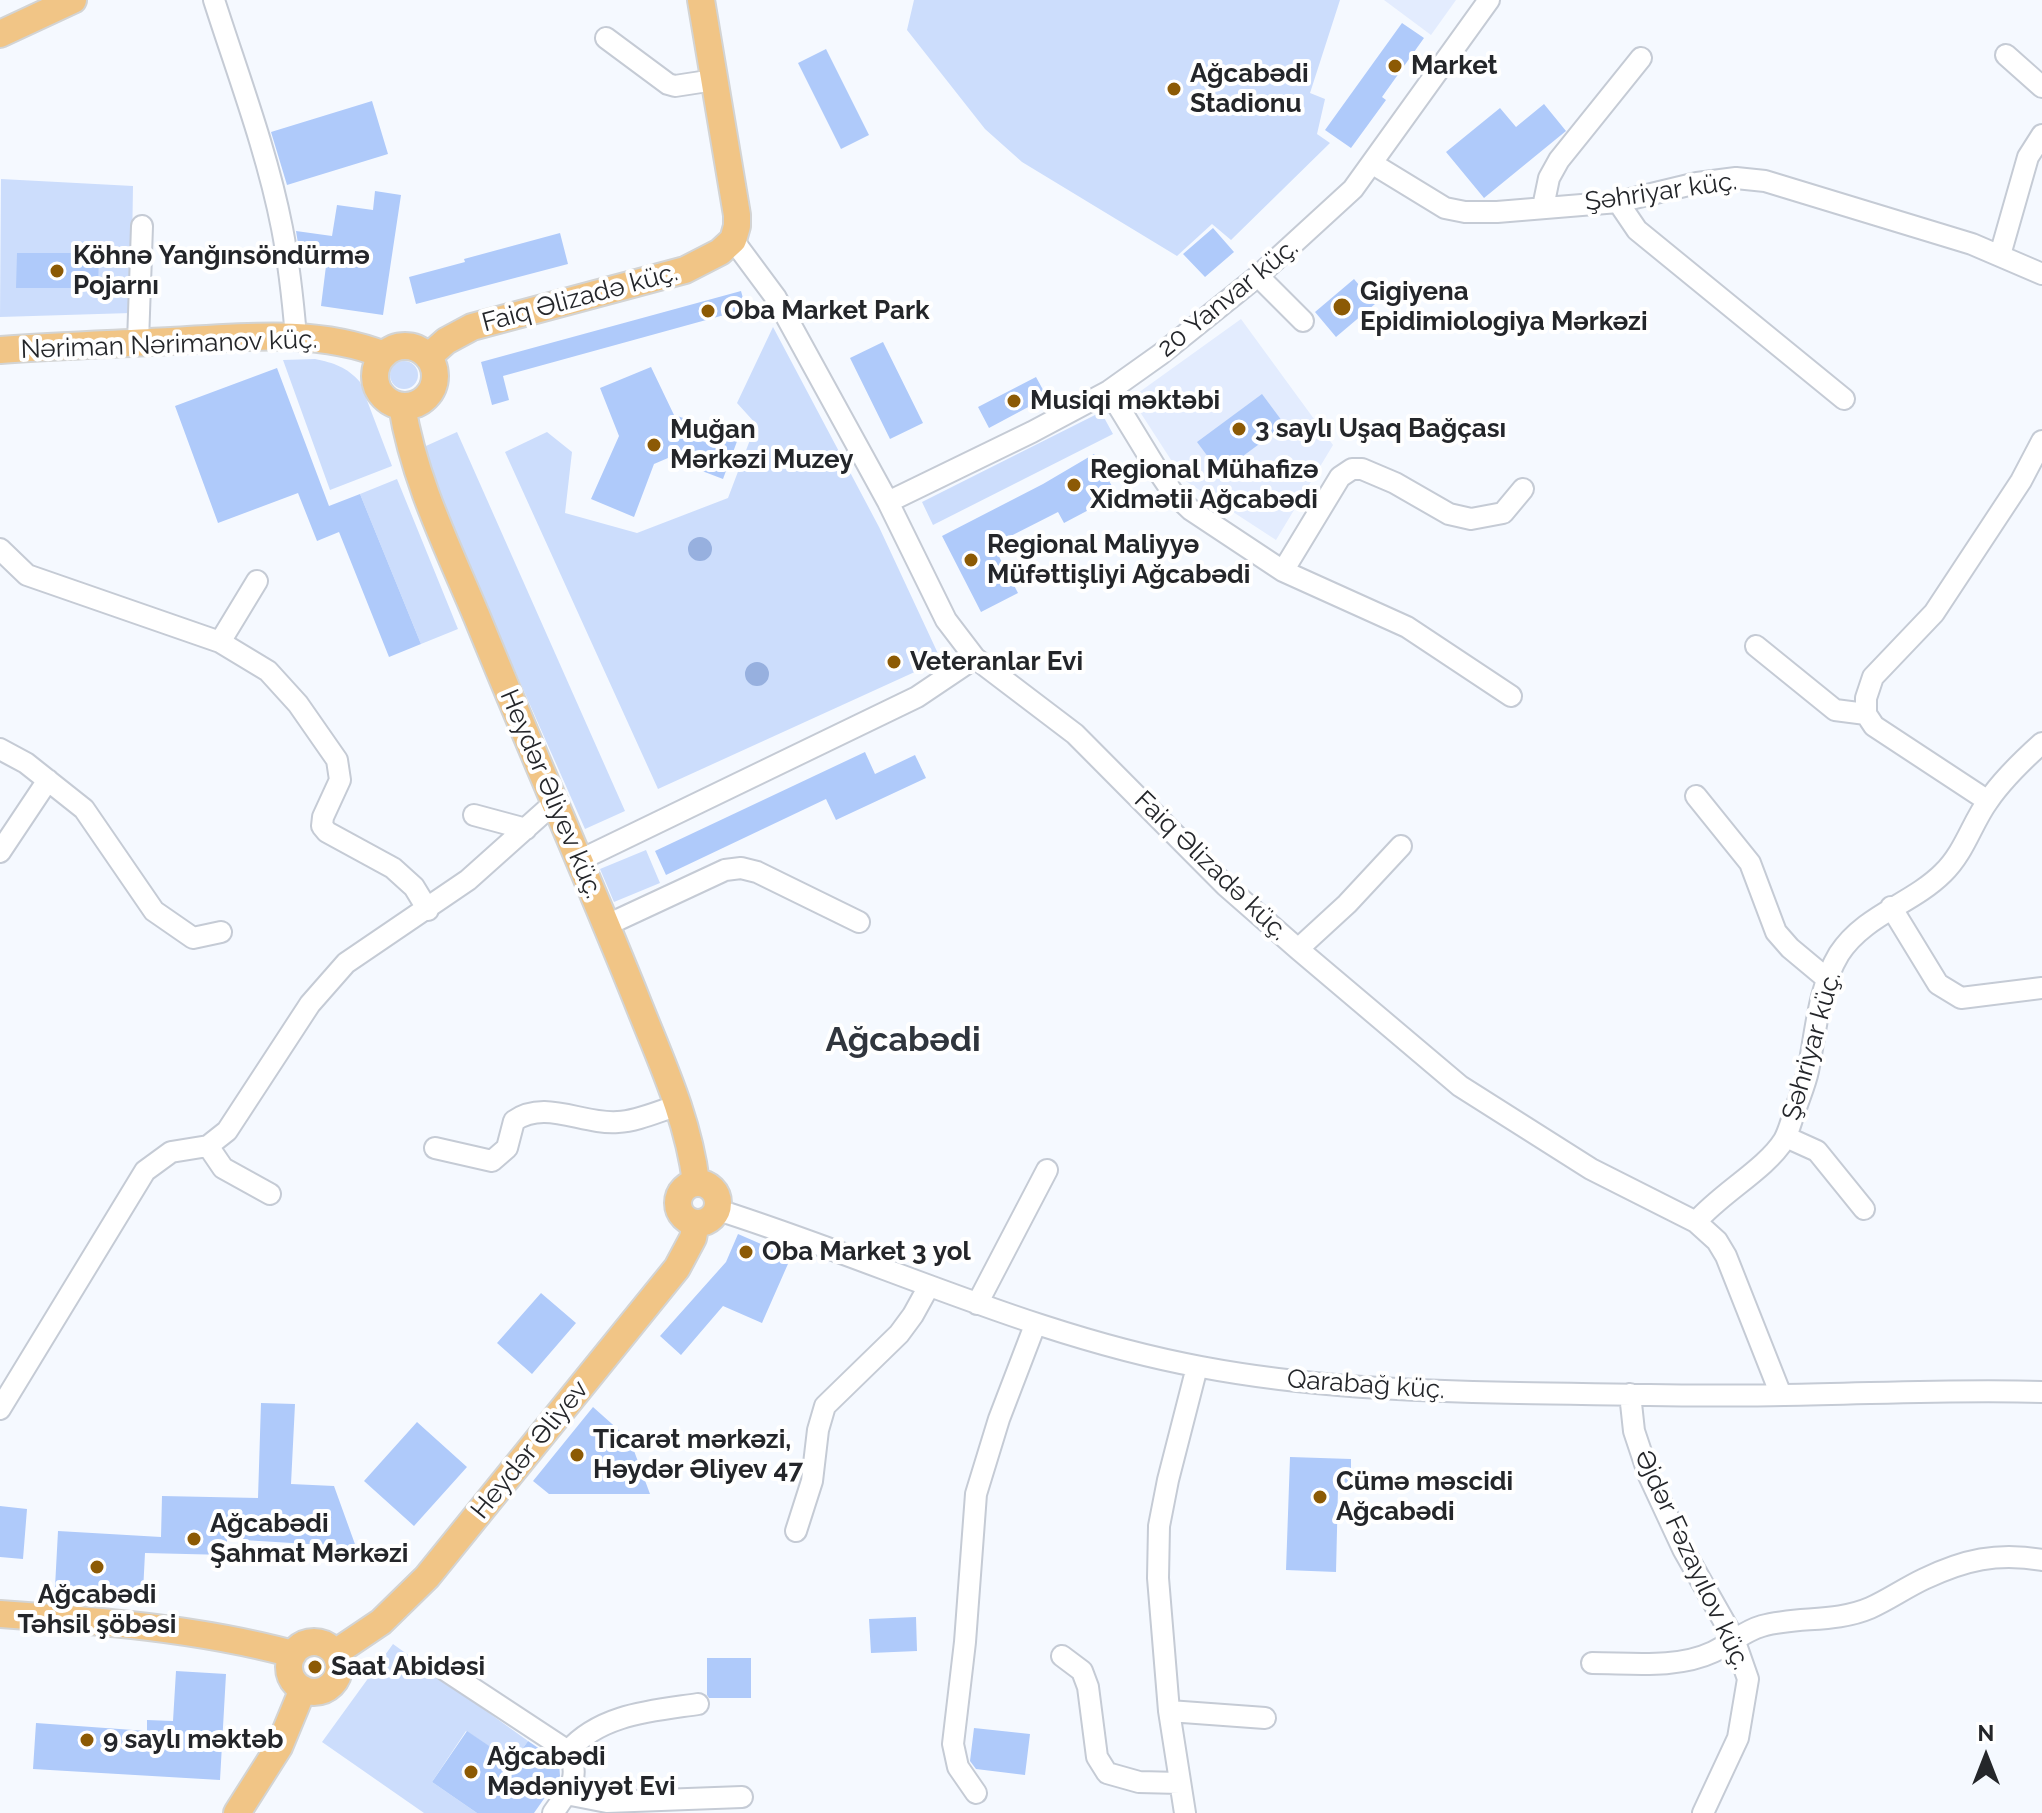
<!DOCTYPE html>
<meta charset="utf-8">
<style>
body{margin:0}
#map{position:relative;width:2042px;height:1813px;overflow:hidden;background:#f5f9ff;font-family:Raleway,sans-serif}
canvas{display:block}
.north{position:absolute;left:1946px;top:1717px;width:80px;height:80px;-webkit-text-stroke:6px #fff;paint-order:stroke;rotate:0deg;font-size:22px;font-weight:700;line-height:32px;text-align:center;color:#24262a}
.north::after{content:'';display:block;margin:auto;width:28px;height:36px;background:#24262a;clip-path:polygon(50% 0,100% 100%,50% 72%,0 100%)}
</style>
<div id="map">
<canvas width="2042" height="1813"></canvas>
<div class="north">N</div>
</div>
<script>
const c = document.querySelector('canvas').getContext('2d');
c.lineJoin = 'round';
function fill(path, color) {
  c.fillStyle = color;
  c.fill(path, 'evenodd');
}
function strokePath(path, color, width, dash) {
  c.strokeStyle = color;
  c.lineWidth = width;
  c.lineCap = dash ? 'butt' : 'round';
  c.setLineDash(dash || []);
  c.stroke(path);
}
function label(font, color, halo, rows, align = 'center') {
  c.font = font + ' Raleway,sans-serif';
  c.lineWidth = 8;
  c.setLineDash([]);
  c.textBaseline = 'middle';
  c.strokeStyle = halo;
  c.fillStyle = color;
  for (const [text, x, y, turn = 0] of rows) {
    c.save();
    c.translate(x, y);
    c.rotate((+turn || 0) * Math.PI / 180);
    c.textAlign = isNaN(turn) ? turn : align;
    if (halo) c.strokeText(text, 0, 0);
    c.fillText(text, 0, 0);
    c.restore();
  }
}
const built = new Path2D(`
 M1384,0h72l-25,35z
 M1241,319l92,126 -57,95 -92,-60 -53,-82z`);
const green = new Path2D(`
 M914,0h426l-30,93 15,6 -8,35 13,9 -99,97 -19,-16 -35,32 -155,-94 -37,-33 -78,-99z
 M1,179l132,7 -2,127 -131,4z
 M773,327l106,200 62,133 -283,129 -153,-337 42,-20 25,20 -7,61 72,20 91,-35 28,-74 -19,-21z
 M315,359c19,4 32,8 45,23l32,84 -62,24 -47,-130z
 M390 375a14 14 0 1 1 28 0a14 14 0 1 1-28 0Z
 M1101,412l12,22 -180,91 -11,-23z
 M457,432l168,379 -40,18 -168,-379z
 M397,479l61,150 -37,15 -61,-150z
 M646,850l14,33 -46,19 -14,-33z
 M393,1644l135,97 -15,21 -47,-31 -34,51 45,31h-53l-102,-71z`);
const water = new Path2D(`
 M688 549a12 12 0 1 1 24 0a12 12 0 1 1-24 0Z
 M745 674a12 12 0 1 1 24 0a12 12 0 1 1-24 0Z`);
const building = new Path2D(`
 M1402,23l22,15 -42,59 4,3 -35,48 -26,-18z
 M826,49l43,86 -28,14 -43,-86z
 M372,101l16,53 -101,31 -16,-53z
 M1544,104l22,27 -82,67 -38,-46 54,-44 16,19z
 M375,191l26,4 -18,120 -62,-9 5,-40 -25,-4 -5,-31 36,5 5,-31 36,5z
 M1213,228l21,24 -29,25 -22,-23z
 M560,233l8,31 -152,40 -7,-27 56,-15 -1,-3z
 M17,253h82l-1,35h-82z
 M1354,279l21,25 -39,33 -21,-25z
 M741,291l5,18 -243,67 6,24 -17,5 -11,-43z
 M883,342l40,81 -33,16 -40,-81z
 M651,367l23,48 65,21 -16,43 -55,-21 -14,6 -20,53 -43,-18 28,-63 -19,-48z
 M277,368l52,138 31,-12 61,150 -32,13 -50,-125 -22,9 -19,-48 -80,30 -43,-117z
 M1036,377l11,20 -58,31 -11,-21z
 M1262,394l23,31 -65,48 -23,-31z
 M1094,454l23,41 -53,28 -6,-11 -65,33 25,48 -37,19 -39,-76 101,-52z
 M865,752l10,22 40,-19 11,23 -90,42 -10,-21 -160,76 -11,-24z
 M738,1234l53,23 -29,66 -39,-17 -42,49 -21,-19 66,-74z
 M541,1293l35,30 -44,51 -35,-31z
 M261,1403l34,1 -4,80 43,2 22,61 -129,-8v16l-82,-2 -2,39 -88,-5 3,-56 103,6 1,-41 96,2z
 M593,1407l37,33 20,54h-101l-16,-13z
 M417,1422l50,45 -53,59 -50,-45z
 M1290,1457l61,2v30h-13l-2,83 -50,-2z
 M0,1506l27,3 -4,50 -23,-2z
 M916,1617l1,34 -46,2 -2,-34z
 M707,1658h44v40h-42l-2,-3z
 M176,1671l50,3 -6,106 -187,-11 3,-46 111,8v-11l26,1z
 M974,1728l56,6 -5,41 -49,-6 -6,-8z
 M467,1731l46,31 15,-21 31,21 1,14 -26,37h-57l-45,-31z`);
const minor = new Path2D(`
 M214,0c24,75 53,151 68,228 7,36 11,73 14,109
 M606,38l62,46 7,2 39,-6
 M2006,55l36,32
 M1373,164l72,44 20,4h32l121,-10 79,-19 39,-5 29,3 207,63 70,30
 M1618,202l19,28 207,169
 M1543,207l6,-29 10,-18 82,-102
 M733,240l43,58 112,204 58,118 29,38 100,76 151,152 72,63 162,137 131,83 105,53 21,19 9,15 55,139
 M2000,255l28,-98 14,-22
 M1258,276l45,45
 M138,342l4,-116
 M1109,391l47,77 17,25 18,17 92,61 124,56 104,69
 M888,502l144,-70 77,-41 52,-37 97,-78 95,-87 136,-189
 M0,549l27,26 193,67 48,29 30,33 39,56 3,20 -17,37 -1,9 5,6 66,36 21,19 14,23
 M1283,571l57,-94 12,-8h10l33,14 54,31 22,5 32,-6 20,-24
 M220,642l37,-61
 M1756,646l79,64 31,4
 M0,749l26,14 58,46 70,102 39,27 28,-6
 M1696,796l54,67 26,69 14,16 36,30
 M1988,801l-114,-75 -8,-12v-16l7,-21 61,-64 87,-132 21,-40
 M474,815l52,14
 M0,852l48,-72
 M578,861l339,-164 58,-39
 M1891,907l47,77 23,14 81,-10
 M607,925l118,-55 16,-2 16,4 102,50
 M1298,949l49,-45 54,-58
 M1786,1137l31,14 47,58
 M208,1146l15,22 47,26
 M435,1148l57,13 15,-13 7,-27c31,-22 69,4 104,1 20,-1 41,-11 61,-17
 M718,1210c161,51 315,126 483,157 106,20 211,24 318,26 88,1 177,4 265,2 86,-1 172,-6 258,-3
 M1696,1222c25,-29 70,-53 88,-82 5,-9 7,-19 11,-29 4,-13 10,-26 13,-40 8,-39 10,-82 31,-117 25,-39 73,-50 104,-81 21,-20 29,-50 45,-72 15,-22 35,-41 54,-58
 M977,1304l70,-134
 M1630,1394l4,37 15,45 34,73 51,90 14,40 -10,59 -35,75
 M0,1409l145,-238 26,-19 37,-6 19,-15 83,-127 36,-41 122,-83 85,-76
 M796,1531l16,-50 6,-51 7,-24 74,-72 14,-19 16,-29
 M1062,1656l20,15 6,16 9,70 10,16 32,9 41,1
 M1592,1663c39,0 85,6 121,-11 17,-8 31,-21 49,-26 35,-10 73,-3 108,-18 18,-8 35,-20 54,-29 40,-19 73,-27 118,-19
 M445,1670l123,81
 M1169,1711l96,7
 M976,1793l-18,-26 -5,-23 12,-102 11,-148 23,-75 36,-94
 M566,1794l41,8 135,-5
 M553,1813c15,-22 29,-35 15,-62 33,-37 83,-40 130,-47
 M1185,1813l-16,-102 -11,-133 1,-52 9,-46 29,-113`);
const major = new Path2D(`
 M0,34l73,-34
 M375 376a30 30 0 1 1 60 0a30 30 0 1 1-60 0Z
 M0,350c57,-4 114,-6 171,-9 70,-4 146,-13 213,14
 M428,357l18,-16 26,-14 213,-57 35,-18 13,-12 4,-14v-11l-36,-215
 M402,406c12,74 46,142 75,211 52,128 108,254 159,381 24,61 52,119 60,184
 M678 1203a20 20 0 1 1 40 0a20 20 0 1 1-40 0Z
 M0,1614c99,7 197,14 293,40
 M289 1667a25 25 0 1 1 50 0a25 25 0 1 1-50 0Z
 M335,1653l46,-31 46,-45 250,-309 16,-30 3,-15
 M237,1813l42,-66 24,-58`);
const markers = [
 [1395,66,8,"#8c5a05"],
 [1174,89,8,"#8c5a05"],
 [57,271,8,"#8c5a05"],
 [1342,307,10,"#8c5a05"],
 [708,311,8,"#8c5a05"],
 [1014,401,8,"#8c5a05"],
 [1239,429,8,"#8c5a05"],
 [654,445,8,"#8c5a05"],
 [1074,485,8,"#8c5a05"],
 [971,560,8,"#8c5a05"],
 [894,662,8,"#8c5a05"],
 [746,1252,8,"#8c5a05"],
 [577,1455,8,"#8c5a05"],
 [1320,1497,8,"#8c5a05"],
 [194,1539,8,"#8c5a05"],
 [97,1567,8,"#8c5a05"],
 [315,1667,8,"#8c5a05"],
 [87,1740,8,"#8c5a05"],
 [471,1772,8,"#8c5a05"]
];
const poiNames = [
 ["Market",1411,66],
 ["Ağcabədi",1190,74],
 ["Stadionu",1190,104],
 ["Köhnə Yanğınsöndürmə",73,256],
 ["Pojarnı",73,286],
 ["Gigiyena",1360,292],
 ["Epidimiologiya Mərkəzi",1360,322],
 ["Oba Market Park",724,311],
 ["Musiqi məktəbi",1030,401],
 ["3 saylı Uşaq Bağçası",1255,429],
 ["Muğan",670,430],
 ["Mərkəzi Muzey",670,460],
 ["Regional Mühafizə",1090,470],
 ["Xidmətii Ağcabədi",1090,500],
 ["Regional Maliyyə",987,545],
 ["Müfəttişliyi Ağcabədi",987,575],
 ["Veteranlar Evi",910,662],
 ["Oba Market 3 yol",762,1252],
 ["Ticarət mərkəzi,",593,1440],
 ["Həydər Əliyev 47",593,1470],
 ["Cümə məscidi",1336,1482],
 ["Ağcabədi",1336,1512],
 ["Ağcabədi",210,1524],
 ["Şahmat Mərkəzi",210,1554],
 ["Ağcabədi",97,1595,"center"],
 ["Təhsil şöbəsi",97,1625,"center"],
 ["Saat Abidəsi",331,1667],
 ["9 saylı məktəb",103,1740],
 ["Ağcabədi",487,1757],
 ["Mədəniyyət Evi",487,1787]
];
const streetNames = [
 ["Şəhriyar küç.",1661,192,-8],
 ["Faiq Əlizadə küç.",580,298,-15],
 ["20 Yanvar küç.",1228,298,-39],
 ["Nəriman Nərimanov küç.",169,345,-2],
 ["Heydər Əliyev küç.",551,794,67],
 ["Faiq Əlizadə küç.",1211,866,44],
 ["Şəhriyar küç.",1812,1046,-74],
 ["Qarabağ küç.",1366,1385,4],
 ["Heydər Əliyev",530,1450,-51],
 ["Əjdər Fəzayılov küç.",1692,1560,65]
];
const districtNames = [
 ["Ağcabədi",903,1041]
];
fill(built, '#e3ecfe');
fill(green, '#ccddfc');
fill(water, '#97b0df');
fill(building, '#afcafa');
strokePath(minor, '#c5cbd5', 24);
strokePath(major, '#d3d4d4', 30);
strokePath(minor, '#fff', 20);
strokePath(major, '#f1c586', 26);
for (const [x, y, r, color] of markers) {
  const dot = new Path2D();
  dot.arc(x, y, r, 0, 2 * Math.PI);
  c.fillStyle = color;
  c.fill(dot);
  strokePath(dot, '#fff', 3);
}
label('bold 26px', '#24262a', '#fff', poiNames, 'left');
label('26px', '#24262a', '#fff', streetNames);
label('bold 34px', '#30353d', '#fff', districtNames);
</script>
